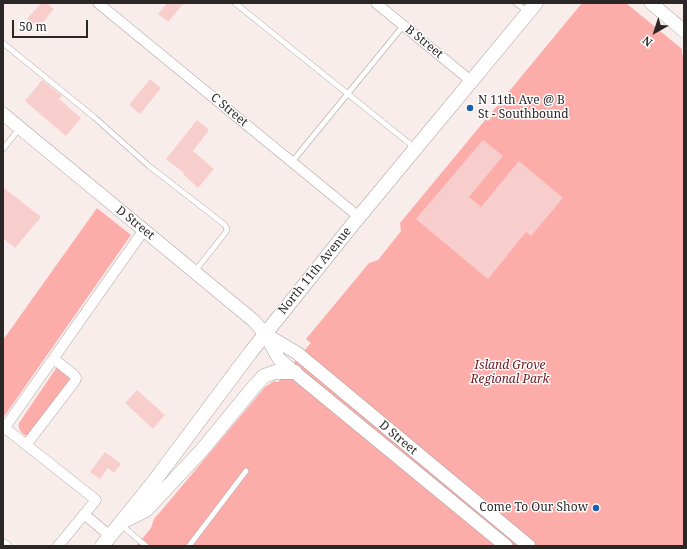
<!DOCTYPE html>
<style>
body{margin:0}
#map{position:relative;width:687px;height:549px;overflow:hidden;background:#f9edec;font-family:"Noto Serif",serif}
canvas{display:block}
.frame{position:absolute;inset:0;border:4px solid #2c2727;pointer-events:none}
.north{position:absolute;left:635px;top:12px;width:40px;height:40px;-webkit-text-stroke:3px #fff;paint-order:stroke;rotate:219deg;font-size:11px;font-weight:700;line-height:16px;text-align:center;color:#2c2727}
.north::after{content:'';display:block;margin:auto;width:14px;height:18px;background:#2c2727;clip-path:polygon(50% 0,100% 100%,50% 72%,0 100%)}
.scale{position:absolute;left:12px;top:20px;width:76px;height:18px;box-sizing:border-box;border:2px solid #2c2727;border-top:0;padding-left:5px;font-size:12px;line-height:14px;white-space:nowrap;color:#2c2727;-webkit-text-stroke:3px #fff;paint-order:stroke}
</style>
<div id="map">
<canvas width="687" height="549"></canvas>
<div class="frame"></div>
<div class="north">N</div>
<div class="scale">50 m</div>
</div>
<script>
const c = document.querySelector('canvas').getContext('2d');
c.lineJoin = 'round';
function fill(path, color) {
  c.fillStyle = color;
  c.fill(path, 'evenodd');
}
function strokePath(path, color, width, dash) {
  c.strokeStyle = color;
  c.lineWidth = width;
  c.lineCap = dash ? 'butt' : 'round';
  c.setLineDash(dash || []);
  c.stroke(path);
}
function label(font, color, halo, rows, align = 'center') {
  c.font = font + ' "Noto Serif",serif';
  c.lineWidth = 3;
  c.setLineDash([]);
  c.textBaseline = 'middle';
  c.strokeStyle = halo;
  c.fillStyle = color;
  for (const [text, x, y, turn = 0] of rows) {
    c.save();
    c.translate(x, y);
    c.rotate((+turn || 0) * Math.PI / 180);
    c.textAlign = isNaN(turn) ? turn : align;
    if (halo) c.strokeText(text, 0, 0);
    c.fillText(text, 0, 0);
    c.restore();
  }
}
const green = new Path2D(`
 M582,3h44l56,46v5l2,2v490h-548l15,-18 3,-9 7,-8 104,-124 9,-6 4,1 31,-37 2,-2 -5,-4 63,-76 9,-3 23,-29 -1,-8 86,-104 2,2 6,-7 -2,-2z
 M97,208l34,27 -128,183v-78z
 M57,367l12,9 2,3 -41,56h-6c-4,-4 -6,-6 -5,-12z`);
const building = new Path2D(`
 M41,3h6l7,6 -16,19 -11,-9z
 M167,3h17l-16,19 -10,-8z
 M150,79l11,9 -21,26 -11,-9z
 M42,80l20,16 -3,3 22,19 -15,18 -41,-35z
 M197,120l12,10 -16,21 21,18 -16,19 -15,-14 1,-1 -18,-14z
 M483,140l20,16 -34,41 12,10 38,-46 44,37 -32,38 -5,-4 -38,47 -72,-60z
 M3,187l38,30 -26,31 -12,-10z
 M137,390l28,25 -12,14 -28,-26z
 M105,452l16,12 -7,9 -6,-5 -8,11 -10,-7z`);
const service = new Path2D(`
 M235,3l180,145
 M516,3l12,9
 M3,43l91,74 55,49 76,59 2,4 -1,3 -31,39
 M3,149l16,-20
 M292,162l111,-136
 M120,524l26,22
 M189,546l57,-75`);
const minor = new Path2D(`
 M98,3l261,214
 M376,3l95,78
 M5,428l91,72 -38,46
 M3,430l141,-200
 M26,445l49,-64 1,-3 -2,-3 -20,-16
 M84,514l26,22
 M3,544l3,2`);
const tertiary = new Path2D(`
 M651,3l33,28
 M3,114l251,207 11,13 14,25 8,7 219,180
 M265,334l32,19 232,193`);
const secondary = new Path2D(`
 M124,521l22,-11 56,-60 51,-62 11,-12 11,-4h20
 M102,546l50,-62 98,-131 103,-129 183,-221`);
const markers = [
 [470,108,4,"#1d5eaf"],
 [596,508,4,"#1d5eaf"]
];
const streetNames = [
 ["B Street",424,42,39],
 ["C Street",229,110,40],
 ["D Street",135,223,39],
 ["North 11th Avenue",315,271,-51],
 ["D Street",398,438,40]
];
const poiNames = [
 ["N 11th Ave @ B",478,101],
 ["St - Southbound",478,115],
 ["Come To Our Show",588,508,"right"]
];
const parkNames = [
 ["Island Grove",510,366],
 ["Regional Park",510,380]
];
fill(green, '#fcadaa');
fill(building, '#f8cecc');
strokePath(service, '#aea3a2', 6);
strokePath(minor, '#aea3a2', 11);
strokePath(tertiary, '#aea3a2', 14);
strokePath(secondary, '#aea3a2', 15);
strokePath(service, '#fff', 5);
strokePath(minor, '#fff', 10);
strokePath(tertiary, '#fff', 13);
strokePath(secondary, '#fff', 14);
for (const [x, y, r, color] of markers) {
  const dot = new Path2D();
  dot.arc(x, y, r, 0, 2 * Math.PI);
  c.fillStyle = color;
  c.fill(dot);
  strokePath(dot, '#fff', 1.5);
}
label('12px', '#2c2727', '#fff', streetNames);
label('12px', '#2c2727', '#fff', poiNames, 'left');
label('italic 12px', '#6c161d', '#fff', parkNames);
</script>
